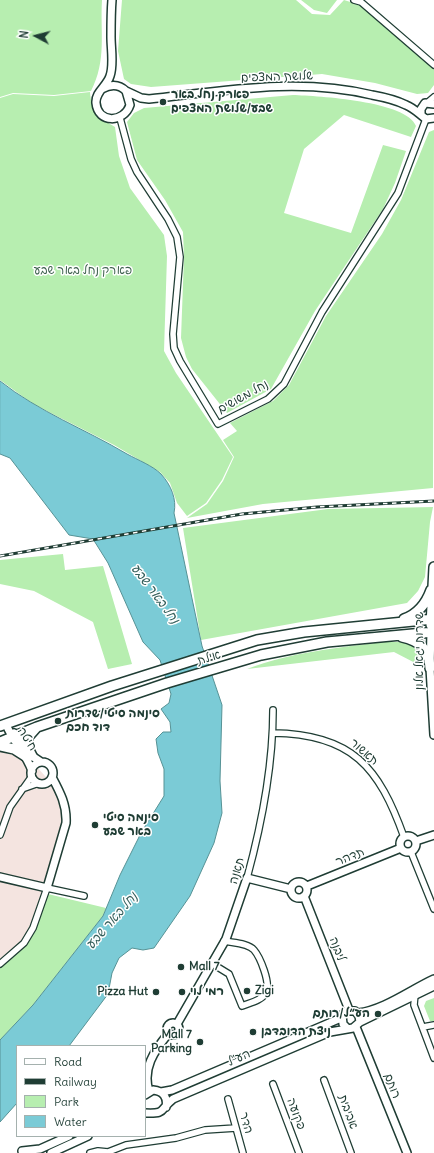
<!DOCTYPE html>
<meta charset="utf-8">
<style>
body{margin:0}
#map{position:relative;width:434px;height:1153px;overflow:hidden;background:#fff;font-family:Delius,sans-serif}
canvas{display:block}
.legend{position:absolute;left:16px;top:1045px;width:130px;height:92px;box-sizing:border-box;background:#fff;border:1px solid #a5b1ae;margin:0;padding:5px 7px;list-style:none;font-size:12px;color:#1f3d34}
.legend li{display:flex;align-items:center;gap:8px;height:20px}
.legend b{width:20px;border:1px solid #a5b1ae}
.north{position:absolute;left:16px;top:16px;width:40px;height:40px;-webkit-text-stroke:3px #fff;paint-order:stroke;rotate:277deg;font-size:11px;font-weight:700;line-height:16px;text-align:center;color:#1f3d34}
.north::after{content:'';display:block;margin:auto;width:14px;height:18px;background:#1f3d34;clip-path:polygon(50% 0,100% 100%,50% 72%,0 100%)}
</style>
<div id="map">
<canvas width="434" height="1153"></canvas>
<ul class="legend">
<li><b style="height:5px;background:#fff"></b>Road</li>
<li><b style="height:5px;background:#1f3d34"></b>Railway</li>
<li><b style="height:11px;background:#b7eeb0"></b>Park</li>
<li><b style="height:11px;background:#7bcbd6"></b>Water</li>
</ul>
<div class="north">N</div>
</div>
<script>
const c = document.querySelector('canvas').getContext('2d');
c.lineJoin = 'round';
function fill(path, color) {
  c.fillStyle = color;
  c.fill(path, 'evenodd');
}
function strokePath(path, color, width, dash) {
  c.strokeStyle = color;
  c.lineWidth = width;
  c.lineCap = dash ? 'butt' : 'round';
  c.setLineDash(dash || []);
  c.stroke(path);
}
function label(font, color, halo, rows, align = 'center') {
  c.font = font + ' Delius,"Playpen Sans Hebrew",sans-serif';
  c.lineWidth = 3;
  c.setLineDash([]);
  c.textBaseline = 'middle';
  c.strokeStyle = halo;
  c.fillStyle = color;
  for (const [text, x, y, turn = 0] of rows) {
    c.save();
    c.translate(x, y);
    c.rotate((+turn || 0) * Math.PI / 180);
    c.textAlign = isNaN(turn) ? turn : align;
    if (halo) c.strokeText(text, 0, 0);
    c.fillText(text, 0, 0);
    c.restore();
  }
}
const built = new Path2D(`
 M9,751l15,7 12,8 19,21 10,28 -33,111 -13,21 -19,19v-214z`);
const green = new Path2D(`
 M0,0h102c-2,33 5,60 -11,91l-37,4 -41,-2 -13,4z
 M122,0h174l16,14 18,1 14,-15 16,5 74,64v16l-6,8 -11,1 -42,-11 -53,-9 -171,13 -20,-3 -7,-5 -6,-28z
 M301,0h36l-10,13 -13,-3z
 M90,92c1,18 10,26 25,35l4,29 11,32 34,47 3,21 -3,95 12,22 57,84 -11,23 -16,23 -19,13 -10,-13 -7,-20 -10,-11 -46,-27 -81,-41 -33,-24v-282l13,-4 41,2z
 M293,95c25,1 114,6 123,31l-5,11 -67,-22 -40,34 -20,64 67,20 32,-88 23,6 -11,32 -12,26 -68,102 -44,78 -44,24 -35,-44 -6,-12 -5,-19 3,-81 -1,-25 -18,-32 -28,-40 -10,-38 7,-9 10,-5z
 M434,130l-1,358 -170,16 -76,14 20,-14 16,-23 11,-24 -11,-17 14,-9 -7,-8 43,-22 16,-16 37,-69 56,-82 19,-34 28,-68z
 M433,507l-3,15 -5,55 -7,14 -11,12 -206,37 -18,-112 145,-19z
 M63,554l2,16 38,-4 29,98 -24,5 -15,-47 -59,-31 -34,-7v-24z
 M383,642c22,0 35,-2 38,24l-27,-14 -147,17c44,-17 90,-21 136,-27z
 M48,894l58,14 -3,8 -70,89 -33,35v-73l35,-35z
 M434,998v23h-4l-6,-15 2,-5z`);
const water = new Path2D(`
 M0,381c39,31 85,48 127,73 11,6 26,12 34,20 10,11 16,25 13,39l28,133 20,59 -2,76 2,32 -8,30 -24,53 -36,52 -11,2 -11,-2 -13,10 -7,15 -4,21 -39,52h-52v57l-17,19v-82l33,-35 70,-89 17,-41 21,-42 23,-37v-27l-6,-16 -2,-14 7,-7h8l-1,-10 -9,-13 8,-6 2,-9 -11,-34 -17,-18 -35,-79 -15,-24 -24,-4 -59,-77 -10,-4z`);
const minor = new Path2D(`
 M354,0l7,2 73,63
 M427,103l7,-6
 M120,118l11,41 6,13 31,47 9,18 3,20 -7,77 1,14 6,13 38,63 50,-25 16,-15 38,-72 76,-119 28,-74
 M273,733c79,1 106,34 131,104
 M22,789l17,-6
 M0,835l10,-28 22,-31
 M411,852l23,57
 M247,878c15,-55 26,-111 26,-168
 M211,963l18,11 13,32c7,-3 19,-5 24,-13 5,-10 -6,-36 -12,-43 -6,-7 -21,-7 -30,-9
 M0,964l24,-21 9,-15 14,-40 37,8
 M415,994l-1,11 20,53
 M423,1027l11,-2
 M324,1080l27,73
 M273,1084l26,69
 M228,1099l15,54
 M90,1153l8,-2 10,1 18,-7 50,-7 29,-8 31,-2`);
const tertiary = new Path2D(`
 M102,89c9,-5 17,-5 24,2l4,14c-6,18 -32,19 -34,-2 -1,-11 11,-17 14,-27 4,-11 1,-27 1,-39 0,-12 0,-25 1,-37
 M126,91l15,7 8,1c74,-8 149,-22 223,-4 11,2 24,5 34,10 8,3 13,9 20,14l8,-1
 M421,114v-5l4,-6 9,1
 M431,632l-1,36 4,67
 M6,724c6,17 20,29 26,47
 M14,733l18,23 9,6
 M31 773a11 11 0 1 1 22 0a11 11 0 1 1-22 0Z
 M400 844a8 8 0 1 1 16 0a8 8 0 1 1-16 0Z
 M416,841l18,-6
 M0,877l47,11 19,-65c1,-18 -6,-31 -14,-46
 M291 890a8 8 0 1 1 16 0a8 8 0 1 1-16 0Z
 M307,886l94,-38
 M304,896l45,114
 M358,1013c26,-3 52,-23 76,-34
 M360,1022l74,-36
 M167 1029a6 6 0 1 1 12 0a6 6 0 1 1-12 0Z
 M177,1024l49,-85 21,-61 44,11
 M356,1027l51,126
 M149,1091c-7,-22 5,-40 19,-57
 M161,1092l11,-2 169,-72
 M145,1095l8,-5c10,1 15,7 13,17
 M145,1113c22,1 14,-3 28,-14l157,-67 23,-4 7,-6 -1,-6 -4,-5h-9l-4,4 1,9 4,4
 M22,1151l18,-2 29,-13
 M51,1153l37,-17`);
const trunk = new Path2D(`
 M404,619c14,-5 22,-15 27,-29
 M431,625l3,-58
 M402,637c18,4 27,12 28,31
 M0,726l112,-40 145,-46 47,-8 130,-13
 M0,742l37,-15 130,-44 94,-28 66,-13 107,-10
 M0,746l14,3 11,7
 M32,756l-4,-8v-11l8,-9`);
const rail = new Path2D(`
 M0,556l242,-42 75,-7 117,-6`);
const markers = [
 [163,102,4,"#1f3d34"],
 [58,721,4,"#1f3d34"],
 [95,825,4,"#1f3d34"],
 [181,967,4,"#1f3d34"],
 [247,991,4,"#1f3d34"],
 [156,992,4,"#1f3d34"],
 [182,992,4,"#1f3d34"],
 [378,1014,4,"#1f3d34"],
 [253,1032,4,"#1f3d34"],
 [200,1042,4,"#1f3d34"]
];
const streetNames = [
 ["שלושת המצפים",277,77,-2],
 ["נחל משושים",243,397,-29],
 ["שדרות יגאל אלון",420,651,-90],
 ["אילת",209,658,-17],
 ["חיטה",27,739,57],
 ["תאשור",364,752,41],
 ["תדהר",350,857,-22],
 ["תאנה",237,871,-74],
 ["ליבנה",337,949,69],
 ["הע\"ל",239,1058,-24],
 ["רותם",392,1086,68],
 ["אביבית",348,1112,70],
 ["פקועה",296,1114,69],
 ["הדר",246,1123,74]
];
const poiNames = [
 ["פארק נחל באר",171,95],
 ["שבע/שלושת המצפים",171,109],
 ["סינמה סיטי/שדרות",66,714],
 ["דוד חכם",66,728],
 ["סינמה סיטי",103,818],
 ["באר שבע",103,832],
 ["Mall 7",189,967],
 ["Zigi",255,991],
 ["Pizza Hut",148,992,"right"],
 ["רמי לוי",190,992],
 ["הע״ל/רותם",370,1014,"right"],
 ["ניצת הדובדבן",261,1032],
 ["Mall 7",192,1035,"right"],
 ["Parking",192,1049,"right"]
];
const parkNames = [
 ["פארק נחל באר שבע",83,271]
];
const waterNames = [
 ["נחל באר שבע",155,594,53],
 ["נחל באר שבע",112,921,-49]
];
fill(built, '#f4e4e0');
fill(green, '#b7eeb0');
fill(water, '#7bcbd6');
strokePath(water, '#569295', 1);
strokePath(minor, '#1f3d34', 8);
strokePath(tertiary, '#1f3d34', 10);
strokePath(trunk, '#1f3d34', 12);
strokePath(minor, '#fff', 5.5);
strokePath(tertiary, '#fff', 7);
strokePath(trunk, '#fff', 9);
strokePath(rail, '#1f3d34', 3);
strokePath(rail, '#fff', 1.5, [4.5]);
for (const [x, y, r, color] of markers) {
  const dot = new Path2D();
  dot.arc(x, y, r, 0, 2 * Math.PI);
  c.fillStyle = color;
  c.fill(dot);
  strokePath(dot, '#fff', 1.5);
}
label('12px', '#1f3d34', '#fff', streetNames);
label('bold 12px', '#1f3d34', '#fff', poiNames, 'left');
label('12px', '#3d604d', '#fff', parkNames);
label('italic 13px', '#36605c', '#fff', waterNames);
</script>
